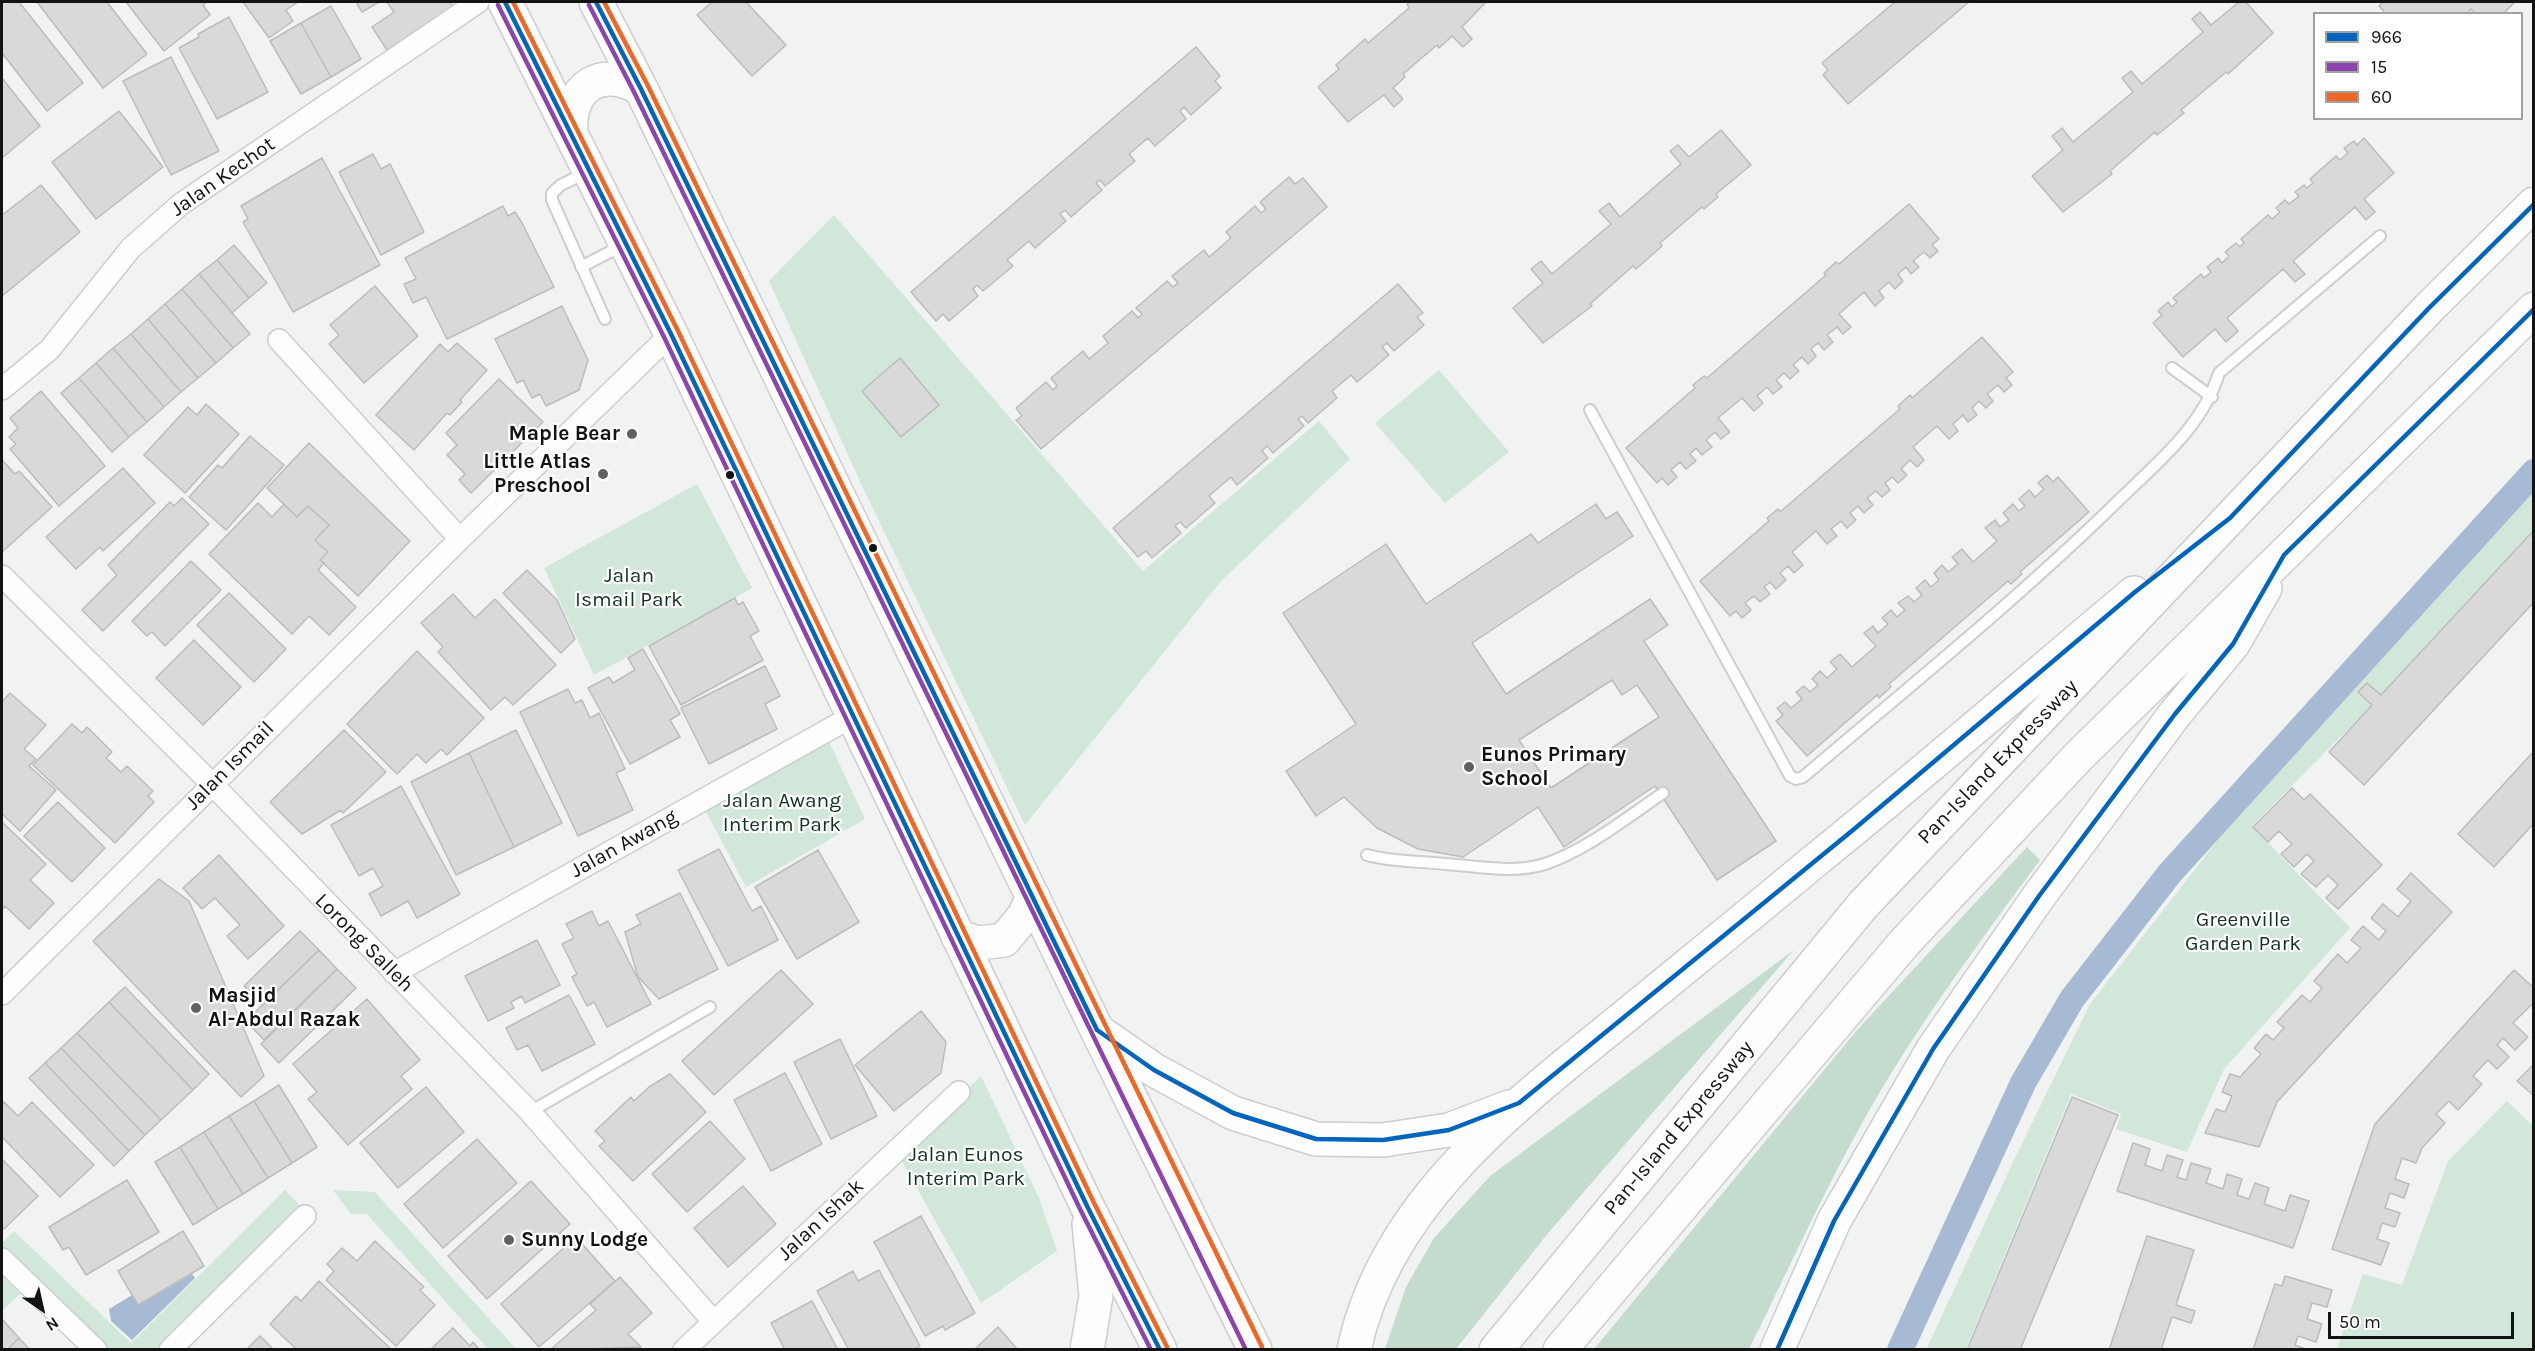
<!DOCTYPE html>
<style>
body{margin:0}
#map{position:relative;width:2535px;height:1351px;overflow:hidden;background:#f1f2f2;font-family:Karla,sans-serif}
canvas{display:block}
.frame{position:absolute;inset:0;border:3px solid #121313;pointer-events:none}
.legend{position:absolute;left:2313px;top:12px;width:210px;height:108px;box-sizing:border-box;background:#fff;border:2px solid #a0a1a1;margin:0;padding:8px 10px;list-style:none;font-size:18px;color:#121313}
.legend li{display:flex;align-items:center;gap:12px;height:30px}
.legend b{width:30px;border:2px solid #a0a1a1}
.north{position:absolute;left:12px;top:1279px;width:60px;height:60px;-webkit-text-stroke:4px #fff;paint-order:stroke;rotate:146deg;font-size:16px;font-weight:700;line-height:24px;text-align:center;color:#121313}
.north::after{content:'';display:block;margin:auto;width:21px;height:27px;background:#121313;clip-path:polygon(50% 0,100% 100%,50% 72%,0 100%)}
.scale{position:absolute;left:2328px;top:1312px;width:186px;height:27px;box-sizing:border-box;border:3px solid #121313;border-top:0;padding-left:8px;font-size:18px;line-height:21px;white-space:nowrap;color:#121313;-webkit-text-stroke:4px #fff;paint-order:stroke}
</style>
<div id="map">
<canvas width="2535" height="1351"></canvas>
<div class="frame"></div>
<ul class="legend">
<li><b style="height:8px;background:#0065bd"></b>966</li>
<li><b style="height:8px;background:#8e44ad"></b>15</li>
<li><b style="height:8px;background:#f26522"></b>60</li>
</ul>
<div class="north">N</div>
<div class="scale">50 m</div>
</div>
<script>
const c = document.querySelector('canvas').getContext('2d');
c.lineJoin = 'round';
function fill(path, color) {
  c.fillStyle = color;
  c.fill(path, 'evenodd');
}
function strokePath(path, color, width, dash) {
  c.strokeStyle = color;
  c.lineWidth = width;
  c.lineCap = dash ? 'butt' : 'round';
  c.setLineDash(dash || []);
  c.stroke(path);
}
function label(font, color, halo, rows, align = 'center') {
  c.font = font + ' Karla,sans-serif';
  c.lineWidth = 4.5;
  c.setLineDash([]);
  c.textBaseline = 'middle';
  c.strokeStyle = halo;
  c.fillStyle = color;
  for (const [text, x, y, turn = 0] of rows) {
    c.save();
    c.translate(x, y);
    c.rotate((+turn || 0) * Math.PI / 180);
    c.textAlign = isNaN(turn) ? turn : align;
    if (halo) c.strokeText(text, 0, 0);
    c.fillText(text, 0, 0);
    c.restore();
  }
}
const green = new Path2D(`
 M834,215l309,356 176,-150 31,38 -129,122 -196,244 -161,-335 -95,-209z
 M1439,370l70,82 -64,51 -70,-80z
 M697,484l55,104 -158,87 -50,-107z
 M2533,485v45l-152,165 -14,-12 -9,9 14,13 -120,121 98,102 -126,141 -37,83 -71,-23 5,-15 -50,-20 -105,255 -40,1 88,-190 76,-156 145,-186z
 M826,735l39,84 -119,68 -44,-83z
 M981,1076l58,122 18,53 -76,52 -83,-149z
 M2507,1101l26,25v223h-196l26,-75 39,11 46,-124z
 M285,1190l18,19 -139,140h-62l-100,-96v-10l12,-12 117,112z
 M333,1190l42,2 141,157h-28l-121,-135h-16z
 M2,1276l18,18 -18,17z`);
const forest = new Path2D(`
 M2027,847l13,13c-54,73 -109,147 -156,225 -51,85 -91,176 -135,264h-155l263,-319z
 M1794,950l-245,282 -93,117h-71l21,-62 28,-49 56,-62z`);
const water = new Path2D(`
 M192,1274l3,4 -63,62 -21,-19 -2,-12 23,-14 7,10z`);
const canal = new Path2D(`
 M1900,1350l123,-267 49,-84 98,-126 364,-401`);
const building = new Path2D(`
 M2,2h17l64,81 -36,28 -45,-58z
 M37,2h70l40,52 -44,34z
 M126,2h81l-4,3 7,10 -46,36z
 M243,2h55l-12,8 7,11 -24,17z
 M356,2h23l-17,10z
 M387,2h63l3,5 -66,43 -15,-23 22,-15z
 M712,2h34l40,43 -34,31 -55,-61z
 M1410,2h76l-24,25 10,12 -9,8 -11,-11 -13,12 -2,-3 -34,29 2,3 -12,11 10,11 -9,8 -10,-12 -36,27 -30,-35 21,-18 -3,-4 29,-26 3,4 41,-35 -2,-4z
 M1895,2h74l-121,102 -25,-29 5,-5 -6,-7z
 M2239,2h7l27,31 -45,41 -2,-2 -45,38 3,3 -27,22 -2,-3 -45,39 2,3 -49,38 -31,-36 31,-26 -11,-14 10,-8 11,14 60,-50 -11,-14 9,-7 11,13 61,-52 -11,-13 8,-7 11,13z
 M2383,2h132l-12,12h-27l-5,-5 -4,5h-81l-7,-8z
 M331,6l30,53 -30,18 -30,-54z
 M229,17l39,75 -51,27 -38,-71 20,-11 -1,-3z
 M301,23l30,54 -30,17 -31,-53z
 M1196,47l24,29 -5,5 6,7 -30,27 -7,-8 -4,4 6,8 -31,27 -7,-8 -19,16 6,7 -30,25 -5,-6 -4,3 6,7 -31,27 -6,-7 -5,4 6,7 -31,27 -6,-7 -22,19 6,6 -30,25 -6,-6 -4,4 5,7 -29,25 -6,-7 -7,7 -25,-29z
 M171,57l48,94 -48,24 -48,-94z
 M2,78l38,48 -38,32z
 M119,111l44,56 -67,52 -44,-57z
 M1721,130l30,35 -35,29 2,3 -14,12 -2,-2 -42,36 2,3 -26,23 -3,-3 -43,38 2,2 -49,37 -30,-35 30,-25 -12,-14 10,-8 11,13 59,-50 -12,-13 10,-8 11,14 61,-53 -11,-13 8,-6 11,12z
 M2364,138l30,35 -30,26 11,13 -9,8 -11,-13 -62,54 12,13 -10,8 -12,-13 -56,49 11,13 -12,11 -11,-13 -32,28 -30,-34 9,-8 -4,-4 10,-9 4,5 5,-5 -4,-4 28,-24 3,4 7,-6 -4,-5 11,-9 4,5 7,-7 -4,-4 11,-9 4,4 4,-4 -3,-4 27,-24 4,4 8,-7 -4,-4 9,-8 4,4 10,-8 -4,-4 9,-7 3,3 6,-5 -3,-4 26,-23 4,4 8,-7 -4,-5 10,-7 3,4z
 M373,154l8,15 9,-5 34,68 -43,23 -42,-83z
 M322,158l58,107 -87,47 -50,-90 5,-3 -7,-13z
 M1289,177l6,7 8,-6 24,29 -286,242 -25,-29 6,-4 -6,-8 30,-26 7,8 4,-4 -6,-8 32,-27 6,8 19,-16 -5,-7 29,-25 6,7 4,-4 -6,-6 31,-27 6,6 5,-4 -6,-7 32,-26 5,7 22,-19 -5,-6 29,-26 6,7 5,-4 -6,-7z
 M41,185l39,47 -78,64v-81z
 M1909,204l30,35 -7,6 6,6 -8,7 -6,-6 -11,9 6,6 -8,7 -5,-7 -8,7 5,7 -8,8 -6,-7 -10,9 5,7 -9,8 -11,-14 -25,22 12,13 -8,7 -6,-7 -10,8 6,7 -9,8 -6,-7 -7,6 5,7 -8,8 -6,-7 -9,8 6,6 -9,8 -6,-6 -8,7 6,7 -9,7 -6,-7 -10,9 6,7 -9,8 -12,-13 -24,20 12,14 -9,7 -6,-7 -9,8 6,7 -10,8 -6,-7 -6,6 6,7 -10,8 -6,-7 -9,8 6,7 -9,8 -6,-7 -5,5 -31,-35 69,-60 -2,-3 11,-9 3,2 119,-103 -2,-2 12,-11 3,2z
 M503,206l5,10 7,-4 7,11 32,64 -107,52 -21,-42 -13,6 -9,-19 12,-5 -11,-21z
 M234,245l33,38 -18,15 -32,-38z
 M217,260l32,38 -17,15 -33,-39z
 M199,274l51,60 -17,14 -51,-59z
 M1398,284l25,29 -6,4 7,8 -30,26 -7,-8 -5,4 7,8 -32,27 -6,-7 -19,16 5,7 -29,25 -6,-7 -4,3 6,7 -31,27 -6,-7 -5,5 6,7 -31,27 -6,-8 -22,19 6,7 -29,25 -6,-6 -5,4 6,7 -29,25 -6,-7 -8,6 -25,-29z
 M375,286l43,50 -54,47 -35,-39 10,-9 -9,-10z
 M182,289l51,59 -17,15 -51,-59z
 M165,304l51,59 -18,15 -50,-59z
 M562,306l26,54 -9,30 -33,16 -6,-12 -8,4 -9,-18 -6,3 -22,-44z
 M148,319l50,59 -17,14 -50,-58z
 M131,334l50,58 -17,15 -51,-59z
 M1982,337l31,35 -7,6 6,7 -8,7 -6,-7 -11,9 6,7 -7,7 -7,-7 -7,7 5,7 -9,7 -5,-7 -10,9 5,7 -9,8 -12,-13 -24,21 11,13 -7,7 -7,-7 -9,9 6,6 -9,8 -6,-6 -7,6 5,7 -8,7 -6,-6 -9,7 6,7 -9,8 -6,-7 -8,7 6,7 -9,8 -6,-7 -10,8 6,7 -10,8 -11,-13 -24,21 11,13 -9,8 -6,-7 -8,7 6,7 -10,9 -6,-7 -6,5 6,7 -10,8 -6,-6 -9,7 6,7 -9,8 -6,-7 -6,5 -30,-35 69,-60 -2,-3 11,-9 2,3 120,-103 -2,-3 12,-11 2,3z
 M457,343l30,27 -27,30 2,2 -12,13 -3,-2 -33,37 -38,-35 64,-71 8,8z
 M113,348l51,59 -17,15 -51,-59z
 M900,358l39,47 -38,32 -39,-46z
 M96,363l51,59 -18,15 -50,-59z
 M79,378l50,59 -17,15 -51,-59z
 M499,379l44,43 -72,71 -12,-13 6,-6 -18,-19 10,-10 -11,-12z
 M41,391l64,75 -46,40 -49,-57 6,-5 -7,-7 9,-9 -8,-10z
 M206,404l33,30 -54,59 -41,-38 44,-48 9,8z
 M250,436l34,29 -58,65 -37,-33 29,-32 4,3z
 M309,443l101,98 -52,55 -38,-36 8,-8 -13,-12 14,-15 -21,-19 -11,11 -30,-29z
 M2,460l13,14 4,-3 33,36 -50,45z
 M123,468l32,35 -52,48 -3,-4 -24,22 -30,-32z
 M2047,475l6,7 5,-5 31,35 -69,60 2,2 -11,10 -3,-3 -119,103 2,3 -12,11 -2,-3 -70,61 -31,-35 7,-6 -6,-7 8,-6 6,6 11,-9 -6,-7 8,-6 6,6 8,-7 -6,-6 8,-8 7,7 10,-9 -7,-7 10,-8 12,13 24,-21 -12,-13 9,-7 5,7 10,-9 -6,-6 9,-8 6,7 8,-7 -7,-7 10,-7 6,6 8,-7 -6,-7 9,-8 6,7 8,-7 -5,-7 8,-8 6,7 10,-8 -6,-7 10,-8 11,13 24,-21 -12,-13 10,-8 5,7 9,-7 -6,-7 10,-9 6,7 6,-5 -6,-7 10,-9 6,7 9,-8 -6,-6z
 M182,498l27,26 -106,107 -21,-21 35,-35 -9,-10 62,-63 4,4z
 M258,503l14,14 12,-13 13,13 11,-11 21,19 -14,15 13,12 -8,8 4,3 -6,7 38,37 -27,28 -20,-19 -17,18 -83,-80z
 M1596,504l10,15 11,-7 16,24 -161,107 34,51 144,-95 18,26 -24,16 132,200 -59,39 -62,-94 -91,61 -26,-40 -75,50 -45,-8 -41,-21 -33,-31 -28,19 -30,-45 70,-47 -73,-111 103,-69 40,60 105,-70 7,9zM1612,680l10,15 15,-10 22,32 -108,71 -32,-48z
 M2534,530v72l-170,183 -35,-33 43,-47 -14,-13 9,-9 14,12z
 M191,561l30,29 -56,56 -13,-14 -5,4 -15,-15z
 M527,570l30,30 18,39 -14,14 -58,-60z
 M229,593l57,56 -32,33 -57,-57z
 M453,594l22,24 20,-19 61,66 -43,40 -8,-8 -14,13 -53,-58 5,-5 -22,-24z
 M735,598l3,7 5,-3 16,29 -9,5 13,24 -82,45 -32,-59z
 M194,640l47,47 -38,38 -47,-47z
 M643,649l37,65 -10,6 10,17 -50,27 -42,-76 21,-11 4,6 22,-13 -7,-12z
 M417,651l67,67 -37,37 -6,-6 -15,14 -9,-9 -20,20 -50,-50z
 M765,666l15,30 -15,8 12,25 -68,35 -28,-56z
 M568,689l7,14 7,-3 8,18 9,-5 26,56 -9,4 17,37 -55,26 -58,-124z
 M10,693l36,32 -22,24 12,10 -7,7 27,24 -36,41 -18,-17v-112z
 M72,724l10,9 5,-6 25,25 -6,6 15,14 6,-6 26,25 -5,5 6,6 -39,41 -82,-78z
 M344,730l42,42 -43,41 -2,-3 -39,24 -32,-32z
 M516,730l46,93 -48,24 -45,-94z
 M2534,751v72l-40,44 -36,-33z
 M469,753l45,94 -58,28 -45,-93z
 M401,786l59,108 -43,24 -9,-17 -27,15 -12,-22 14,-8 -10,-18 -14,8 -28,-51z
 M2292,788l12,12 6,-6 72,71 -44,44 -12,-11 12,-13 -10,-10 -12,12 -15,-13 13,-13 -7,-7 -13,13 -13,-13 11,-10 -13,-13 -11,11 -15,-15z
 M58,802l47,46 -33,34 -48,-46z
 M2,822l44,42 -16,16 24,23 -25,26 -24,-23 -3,4z
 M719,849l33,62 9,-5 17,34 -50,26 -50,-96z
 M818,850l41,72 -62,37 -42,-72z
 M219,855l65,71 -36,33 -21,-23 13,-11 -25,-27 -13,11 -19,-21z
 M2411,873l41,39 -175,190 -18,45 -54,-14 11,-24 9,3 7,-16 -10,-4 8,-18 10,3 21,-23 -7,-6 12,-14 7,6 11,-12 -7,-6 25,-27 8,7 12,-14 -8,-7 24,-27 9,9 14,-15 -10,-8 12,-14 16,14 7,-9 -15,-13 12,-14 15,13 13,-16 -14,-12z
 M159,879l30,22 75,175 -23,21 -148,-156z
 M680,893l38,76 -59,30 -21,-22 -13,-45 16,-8 -5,-9z
 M592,911l7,15 9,-5 43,83 -44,23 -13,-25 -7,4 -15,-29 5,-3 -15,-30 12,-6 -8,-14z
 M300,931l19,19 -56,55 -19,-19z
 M537,940l23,45 -35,18 -3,-7 -11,6 3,6 -26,13 -23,-45z
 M319,950l18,19 -73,71 -18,-19z
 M337,969l19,19 -77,75 -18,-19z
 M781,970l32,34 -99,91 -32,-34z
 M2514,970l20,18v19l-3,-2 -18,18 15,14 -13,13 -12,-12 -6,7 12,12 -12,12 -9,-9 -15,16 9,8 -24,26 -9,-9 -13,13 9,9 -23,25 -6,15 -14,-5 -7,21 14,5 -5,14 -14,-5 -5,15 15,5 -5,14 -13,-4 -5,16 12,4 -8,22 -49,-16 43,-125z
 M125,987l84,87 -16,16 -84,-88z
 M569,995l26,49 -53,27 -14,-26 -11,5 -11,-22z
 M367,999l53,61 -19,16 11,13 -64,56 -40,-46 9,-7 -24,-28z
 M109,1002l84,88 -32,30 -84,-87z
 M921,1011l25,31 -5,31 -47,38 -39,-46z
 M77,1033l84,87 -16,15 -84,-87z
 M840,1039l37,77 -46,23 -37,-77z
 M61,1048l84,87 -16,16 -84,-88z
 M45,1063l84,88 -15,15 -85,-88z
 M2534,1064v31h-1l-16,-14z
 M785,1073l37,71 -51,27 -37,-71z
 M670,1074l36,38 -73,69 -34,-35 6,-5 -10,-10 36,-34 3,4 15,-14z
 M279,1085l38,62 -25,16 -38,-62z
 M426,1087l38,45 -66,56 -38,-45z
 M2072,1097l46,18 -98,235h-53z
 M254,1101l38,62 -24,15 -39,-62z
 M4,1102l14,14 14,-14 62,63 -34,32 -58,-60v-32z
 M229,1116l39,62 -25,16 -39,-62z
 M710,1121l35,38 -58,53 -35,-38z
 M204,1132l39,62 -25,15 -38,-62z
 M477,1139l40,44 -74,65 -39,-44z
 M2133,1143l17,6 -5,16 17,6 5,-16 16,5 -6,17 9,3 5,-17 20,6 -5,14 17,6 4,-15 15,5 -5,16 12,4 6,-16 14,5 -5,16 21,7 5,-16 19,6 -16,47 -176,-57z
 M180,1147l38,62 -25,16 -38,-63z
 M2,1159l36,37 -34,33 -2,-3z
 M127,1180l32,52 -73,43 -17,-28 -6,3 -14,-23z
 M531,1181l39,43 -83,75 -39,-43z
 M743,1186l33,38 -48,43 -34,-39z
 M921,1216l54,97 -30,17 -2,-4 -18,10 -51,-94z
 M183,1231l21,35 -66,39 -20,-34z
 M2147,1236l47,14 -18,55 19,6 -4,12 -19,-6 -11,33h-52z
 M576,1237l39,44 -76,66 -38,-43z
 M375,1241l49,46 -4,3 15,15 -39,41 -70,-66 8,-9 -7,-7 15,-16 15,13z
 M879,1270l41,76 -6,4h-65l-32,-59 36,-20 5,10z
 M2285,1276l47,14 -5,17 -15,-4 -5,16 15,5 -6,18 -18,-6 -3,9 13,5h-55l22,-66 7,2z
 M620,1277l32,36 -24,21 13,13 -91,3 46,-40 -6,-6z
 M319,1281l73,69h-95l-27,-26 26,-28 5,5z
 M812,1301l26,49h-53l-14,-27z
 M2,1319l17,19 -12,12h-5z
 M998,1327l20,23h-44z
 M453,1328l17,18 3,-4 7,8h-50z
 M260,1336l14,14h-28z
 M19,1338l11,12h-23z`);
const lane = new Path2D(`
 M587,172l-26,13 -9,8v7l53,119
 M581,267l42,-22
 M2172,368l40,29
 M1590,410l200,366 6,3 7,-2c107,-91 216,-179 316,-277 39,-38 84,-74 100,-127l161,-137
 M1367,855c25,7 52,6 78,9 31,2 69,10 100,0 40,-13 83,-47 118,-71
 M530,1112l180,-105`);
const street = new Path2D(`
 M279,340l181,199
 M2,389l47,-39 82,-102 50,-44 297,-202
 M2,576l210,208 318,328 183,209
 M394,973l459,-257
 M2,994l458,-455 211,-205
 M2,1259l94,91
 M170,1350l135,-134
 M684,1350l275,-258`);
const highway = new Path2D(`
 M505,2l166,332 416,872 73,144
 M596,2l45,87 456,941 158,320
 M571,132c-3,-46 31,-67 70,-43
 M958,937l21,6 25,-3 20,-24 9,-19
 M1098,1031l56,39 79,43 83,26 67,1 66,-10 60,-23
 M1087,1350l9,-54 -7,-72
 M1354,1350c31,-148 163,-246 274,-336 61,-50 123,-100 184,-151 109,-88 215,-180 322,-270
 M1496,1350l367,-445 566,-597 105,-104
 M1560,1350l345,-408 173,-185 456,-448
 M1777,1350l57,-129 99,-172 106,-153 136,-182 58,-70 32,-56`);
const bus1 = new Path2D(`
 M505,2l166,332 416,872 73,144
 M596,2l45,87 456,941 57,40 79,43 83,26 67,1 66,-10 70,-27 334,-273 282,-238 95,-74 199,-210 105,-104
 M1777,1350l57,-129 99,-172 106,-153 136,-182 58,-70 51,-89 250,-246`);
const bus2 = new Path2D(`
 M498,5l166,332 416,872 71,141
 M589,5l45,87 612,1258`);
const bus3 = new Path2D(`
 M513,2l165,329 416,872 73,144
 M604,2l44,84 614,1261`);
const markers = [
 [632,434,6,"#606161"],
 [603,474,6,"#606161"],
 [730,475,5,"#121313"],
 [873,548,5,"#121313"],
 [1469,767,6,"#606161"],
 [196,1008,6,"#606161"],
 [509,1240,6,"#606161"]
];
const streetNames = [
 ["Jalan Kechot",223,177,-35],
 ["Pan-Island Expressway",1998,762,-46],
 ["Jalan Ismail",230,766,-45],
 ["Jalan Awang",624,844,-29],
 ["Lorong Salleh",364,943,45],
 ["Pan-Island Expressway",1679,1128,-50],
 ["Jalan Ishak",821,1220,-43]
];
const poiNames = [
 ["Maple Bear",620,434,"right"],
 ["Little Atlas",591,462,"right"],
 ["Preschool",591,486,"right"],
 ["Eunos Primary",1481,755],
 ["School",1481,779],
 ["Masjid",208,996],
 ["Al-Abdul Razak",208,1020],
 ["Sunny Lodge",521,1240]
];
const parkNames = [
 ["Jalan",629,576],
 ["Ismail Park",629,600],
 ["Jalan Awang",782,801],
 ["Interim Park",782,825],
 ["Greenville",2243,920],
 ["Garden Park",2243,944],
 ["Jalan Eunos",966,1155],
 ["Interim Park",966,1179]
];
fill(green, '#d0e7d9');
fill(forest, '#c3dccd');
fill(water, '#a6bbd3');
strokePath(canal, '#a6bbd3', 26);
fill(building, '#d9d9d9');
strokePath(building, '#bbbcbb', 1.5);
strokePath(lane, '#cccdcd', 14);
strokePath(street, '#cccdcd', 24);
strokePath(highway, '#cccdcd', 36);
strokePath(lane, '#fdfdfd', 10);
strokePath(street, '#fdfdfd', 21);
strokePath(highway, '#fdfdfd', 33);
strokePath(bus1, '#0065bd', 4.5);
strokePath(bus2, '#8e44ad', 4.5);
strokePath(bus3, '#f26522', 4.5);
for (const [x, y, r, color] of markers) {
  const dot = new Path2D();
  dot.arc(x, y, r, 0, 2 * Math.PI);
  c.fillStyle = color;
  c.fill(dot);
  strokePath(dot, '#fff', 2);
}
label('21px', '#121313', '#fff', streetNames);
label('bold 21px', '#121313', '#fff', poiNames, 'left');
label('21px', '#0f3421', '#fff', parkNames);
</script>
